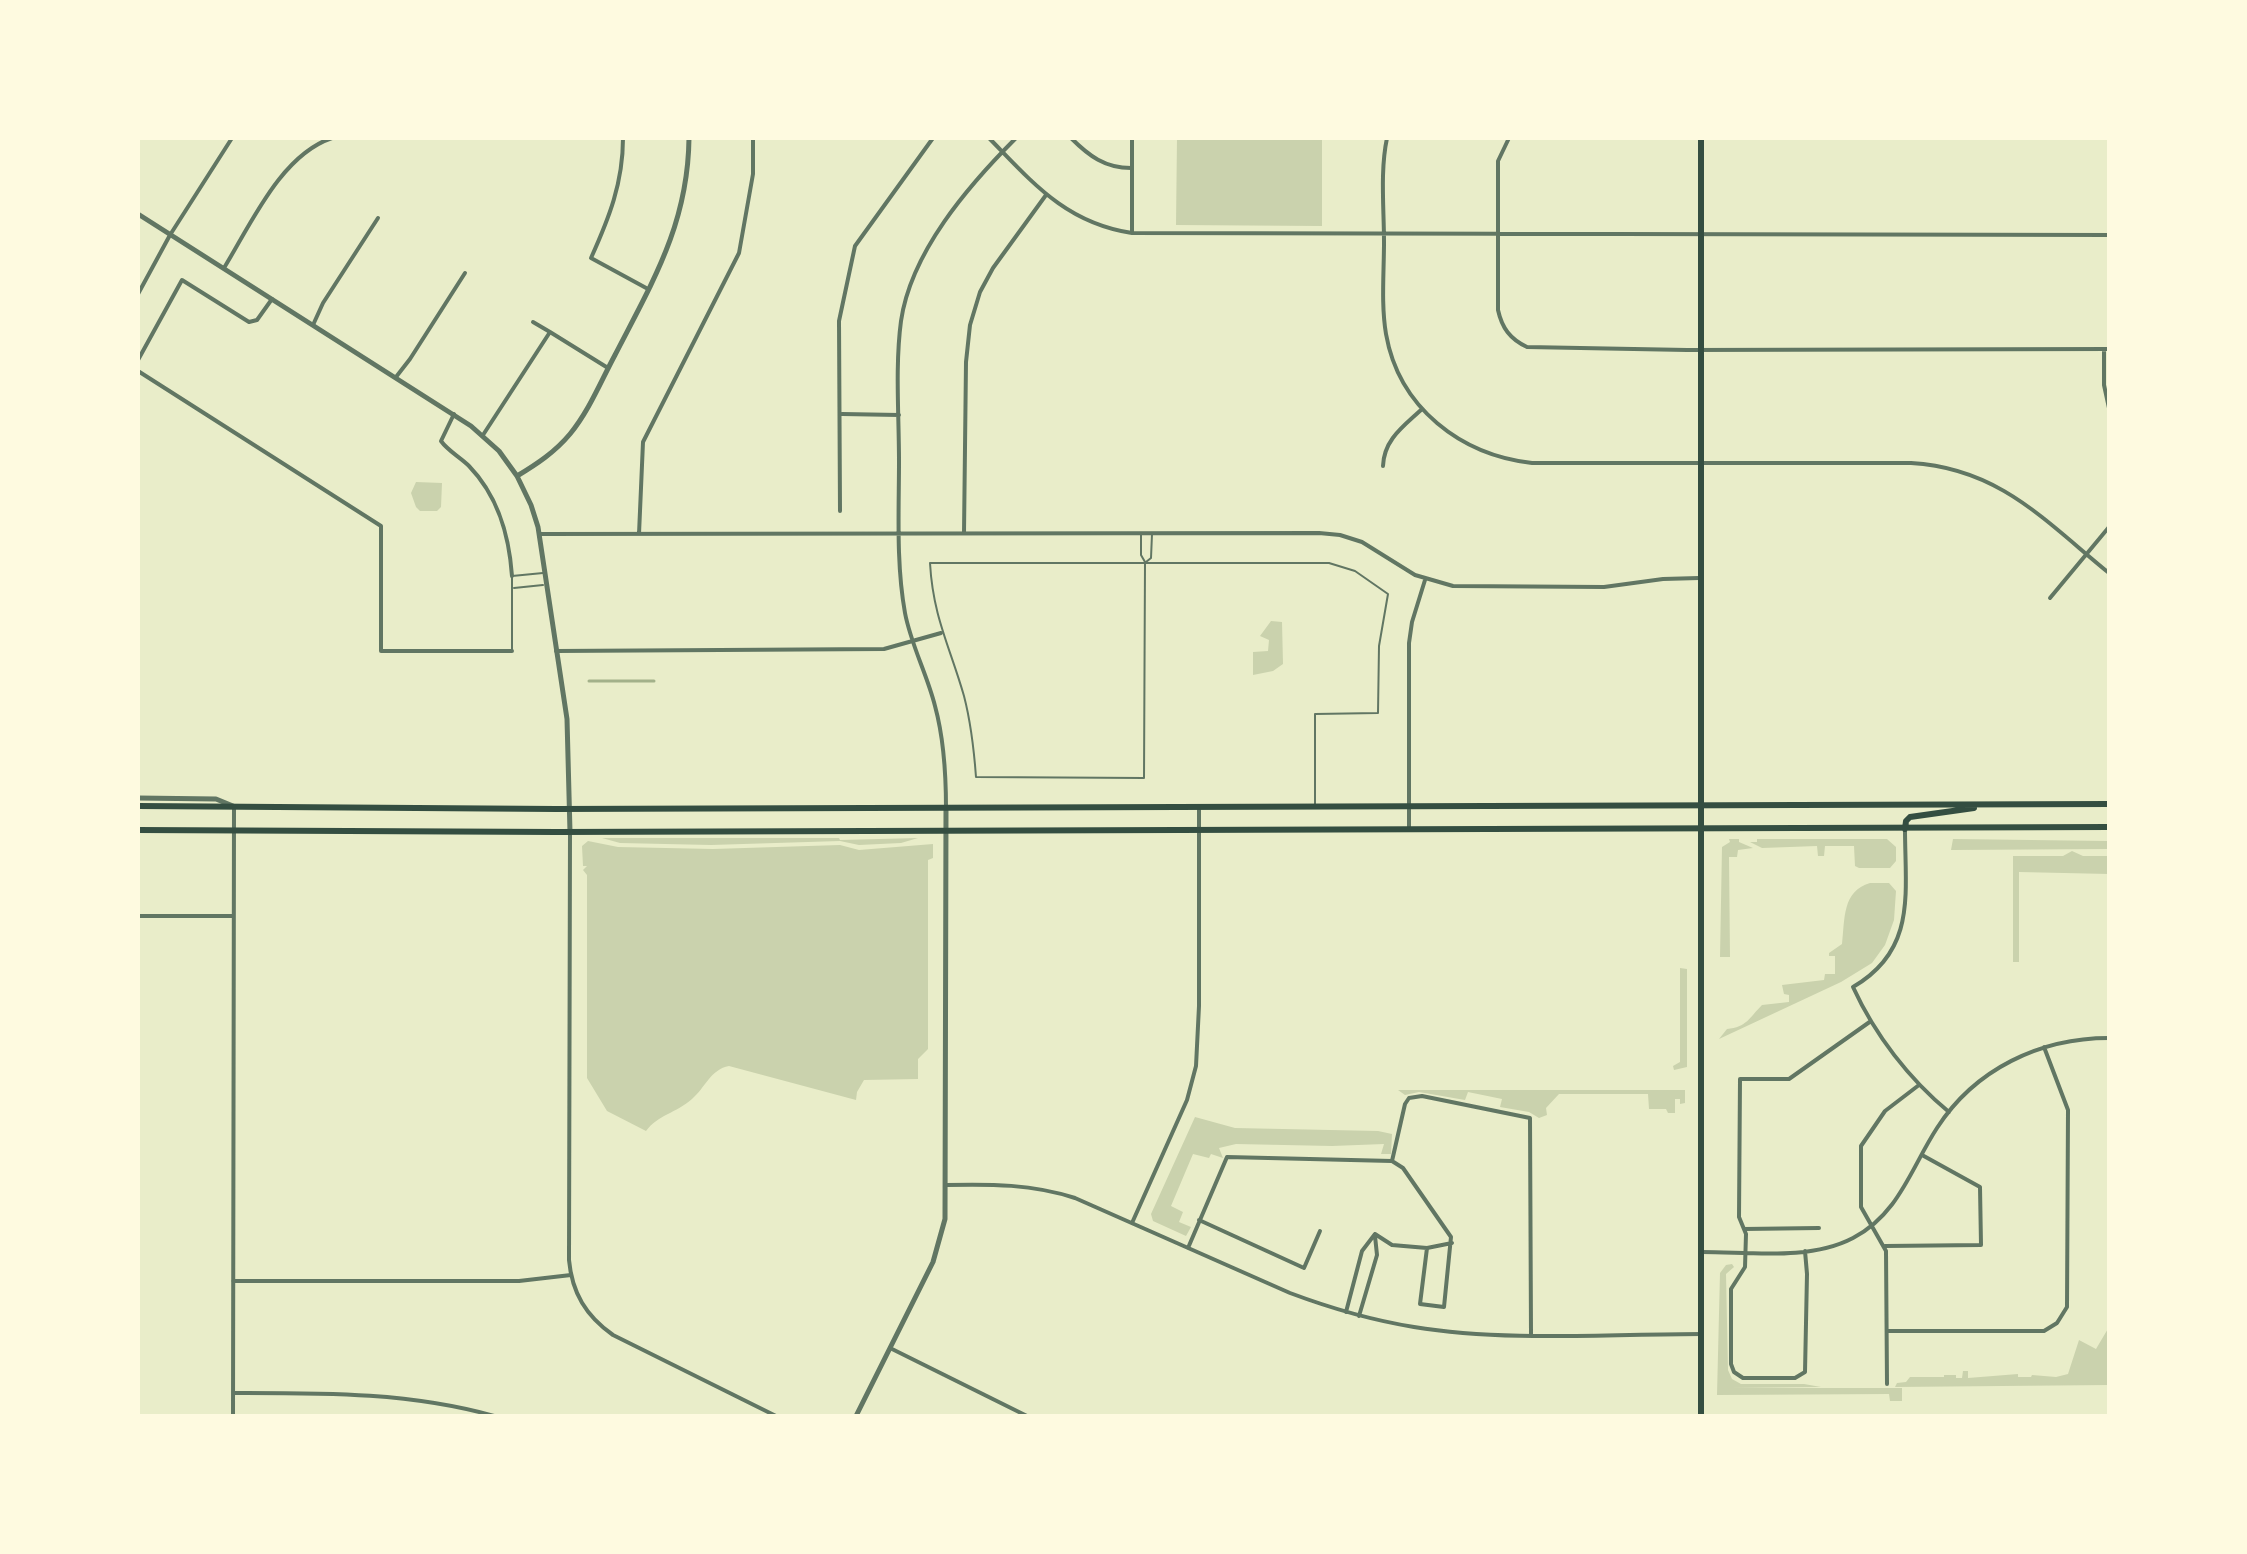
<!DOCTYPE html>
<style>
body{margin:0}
#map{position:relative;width:2247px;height:1554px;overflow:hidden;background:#e9edc9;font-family:Jost,sans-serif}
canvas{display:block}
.frame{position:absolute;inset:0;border:140px solid #fefae0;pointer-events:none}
</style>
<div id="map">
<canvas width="2247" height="1554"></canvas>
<div class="frame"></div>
</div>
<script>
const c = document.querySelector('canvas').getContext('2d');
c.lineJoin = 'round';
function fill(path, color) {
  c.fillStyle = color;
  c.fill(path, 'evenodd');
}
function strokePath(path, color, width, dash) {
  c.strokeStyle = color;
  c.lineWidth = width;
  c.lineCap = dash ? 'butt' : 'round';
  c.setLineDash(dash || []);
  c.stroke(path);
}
const green = new Path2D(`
 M1177,138h145v88l-146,-1z
 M416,482l26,1 -1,24 -4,4h-17l-4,-4 -5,-14z
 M1271,621l11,1 1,42 -10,7 -20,4v-23l15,-1 1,-11 -9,-4z
 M602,838h237l1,2 78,-2 -17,5 -42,2 -19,-4 -129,4 -91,-2z
 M1729,839h10v3l14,6 -15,2 -1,7h-8l1,100h-10l2,-110 8,-5z
 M1757,839h130l9,8v14l-6,7h-31l-4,-2 -1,-20h-29l-1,10h-6l-1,-10 -55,2 -12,-6h7z
 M1953,839l156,2v8l-158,1z
 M588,841l30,6 95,2 127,-4 19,5 74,-6v14l-5,2v189l-10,10v20l-54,1 -7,12 -1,8 -127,-34c-18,3 -24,22 -37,33 -16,14 -34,16 -46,32l-39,-20 -20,-33v-203l-4,-5 4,-4h-4l-1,-20z
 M2072,851l11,5h26v18l-90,-2v90h-6v-106h50z
 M1870,883h19l7,8 -2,29 -9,25 -13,18 -31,19 -122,57 8,-10c20,-2 22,-11 35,-24l27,-3v-7l-5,-1 -2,-9 42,-5 1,-6h10v-18h-6v-3l13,-9c3,-25 0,-53 28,-61z
 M1680,968l7,1v98l-13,3 -1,-4 7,-4z
 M1398,1090h287v13l-5,1v-5h-5v14h-7l-2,-4h-17l-1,-15h-89l-13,14 1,7 -8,3 -10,-6 -29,-5 2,-8 -34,-7 -3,8 -46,-8 -14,3z
 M1195,1117l40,11 143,3 14,3 -1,20h-10l3,-10 -52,2 -96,-2 -17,4 4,10 -12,-4 -2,4 -16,-4 -22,52 12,6 -4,10 12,5 -5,9 -33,-15 -2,-7z
 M1732,1264l2,3 -8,7 2,96 4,9 9,5h63l17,3 -89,1h170v13h-12l-1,-7 -172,1 3,-122 6,-8z
 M2109,1327v58l-214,2 2,-4 9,-1 4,-5h34v-2h12v3h6l1,-7h5v7l50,-4v3h13l1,-2 24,2 12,-3 11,-34 17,9z`);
const stream = new Path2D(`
 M589,681h65`);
const service = new Path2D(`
 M1141,534v21l4,7 -1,216 -168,-1c-2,-27 -5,-54 -12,-81 -14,-49 -31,-79 -34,-133h399l26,8 33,23 -9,52 -1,67 -63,1v91
 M1146,562l5,-4 1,-24
 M514,588l29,-3
 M512,650v-74l31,-3`);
const minor = new Path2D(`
 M623,138c0,45 -14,80 -32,120l57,31
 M989,138c44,45 77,85 143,95l977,2
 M1071,138c18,18 34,30 60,30
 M1387,138c-7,33 -3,70 -3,104 0,31 -3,62 2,92 13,74 75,121 146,129h379c88,5 134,58 198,110
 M1509,138l-11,23v149c4,18 12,29 29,37l160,3 422,-1
 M1132,233v-95
 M224,268c27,-44 57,-113 108,-130
 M138,294l32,-59 62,-97
 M533,322l17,10
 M313,325l10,-22 55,-85
 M2104,349v36l5,23
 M138,360l44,-80 67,42 8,-2 15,-21
 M138,371l243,155v125h131
 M396,377l14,-18 55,-86
 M454,414l-13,27c7,10 19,16 28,25 29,30 40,68 43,110
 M842,414l57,1
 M483,435l67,-103 58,36
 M1383,466c1,-27 21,-40 39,-57
 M840,511l-1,-190 16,-75 78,-108
 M964,533l2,-171 4,-37 10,-33 13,-24 53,-73
 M539,534l780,-1 21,2 22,7 53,33 38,11 151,1 59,-8 36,-1
 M639,534l4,-92 96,-189 14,-79v-36
 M2050,598l59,-71
 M556,651l328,-2 57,-16
 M946,808c0,-35 -2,-69 -11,-102 -8,-32 -24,-61 -30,-93 -9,-50 -6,-102 -6,-152 0,-46 -4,-95 2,-140 10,-69 67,-135 115,-183
 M1409,828v-185l3,-21 13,-42
 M1905,829c0,64 12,121 -52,158 22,48 56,92 96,125
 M570,832l-1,428c3,33 17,56 44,75l163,81
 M138,916h95
 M1392,1161l13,-57 4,-6 13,-2 108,22 1,216
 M946,1185c45,-1 86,-1 129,13l215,95c40,15 81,27 124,34 90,15 196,7 288,7
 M1199,1220l105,48 16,-37
 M1132,1223l55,-123 9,-34 3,-60v-198
 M1744,1229l75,-1
 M1375,1234l17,11 35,3 25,-5
 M1885,1246l96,-1 -1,-58 -58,-32
 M1188,1248l39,-91 165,4 11,7 48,69 -7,70 -24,-3 7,-56
 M1805,1251l2,23 -2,98 -10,6h-52l-9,-6 -3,-8v-75l14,-22 1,-33 -7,-17 1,-138h49l82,-58
 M1702,1252c48,0 107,9 151,-14 46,-24 58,-70 84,-110 38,-59 103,-90 172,-90
 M233,1281h286l52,-6
 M1346,1312l16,-61 13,-17
 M1359,1316l18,-61 -2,-19
 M1887,1331h157l13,-8 10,-16 1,-197 -24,-63
 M890,1348l137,68
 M1887,1384l-1,-133 -25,-44v-61l24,-35 34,-26
 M234,1393c87,0 175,-1 260,23
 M233,1416l1,-610`);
const tertiary = new Path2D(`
 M138,214l333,212 28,25 18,25 14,29 7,22 29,192 3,113
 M517,476c20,-12 38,-24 53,-42 19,-23 31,-53 45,-79 38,-74 73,-131 74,-217
 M138,798l78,1 17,7
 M856,1416l77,-154 12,-43 1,-411`);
const secondary = new Path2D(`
 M1701,1416v-1278`);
const primary = new Path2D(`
 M138,806l418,3 1553,-5
 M1905,829l1,-8 4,-4 64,-9
 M138,830l419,2 1552,-5`);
fill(green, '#cad2ad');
strokePath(stream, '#a3b18a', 3);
strokePath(service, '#617663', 2);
strokePath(minor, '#617663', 4);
strokePath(tertiary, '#617663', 5);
strokePath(secondary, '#344e41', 6);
strokePath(primary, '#344e41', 6);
</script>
